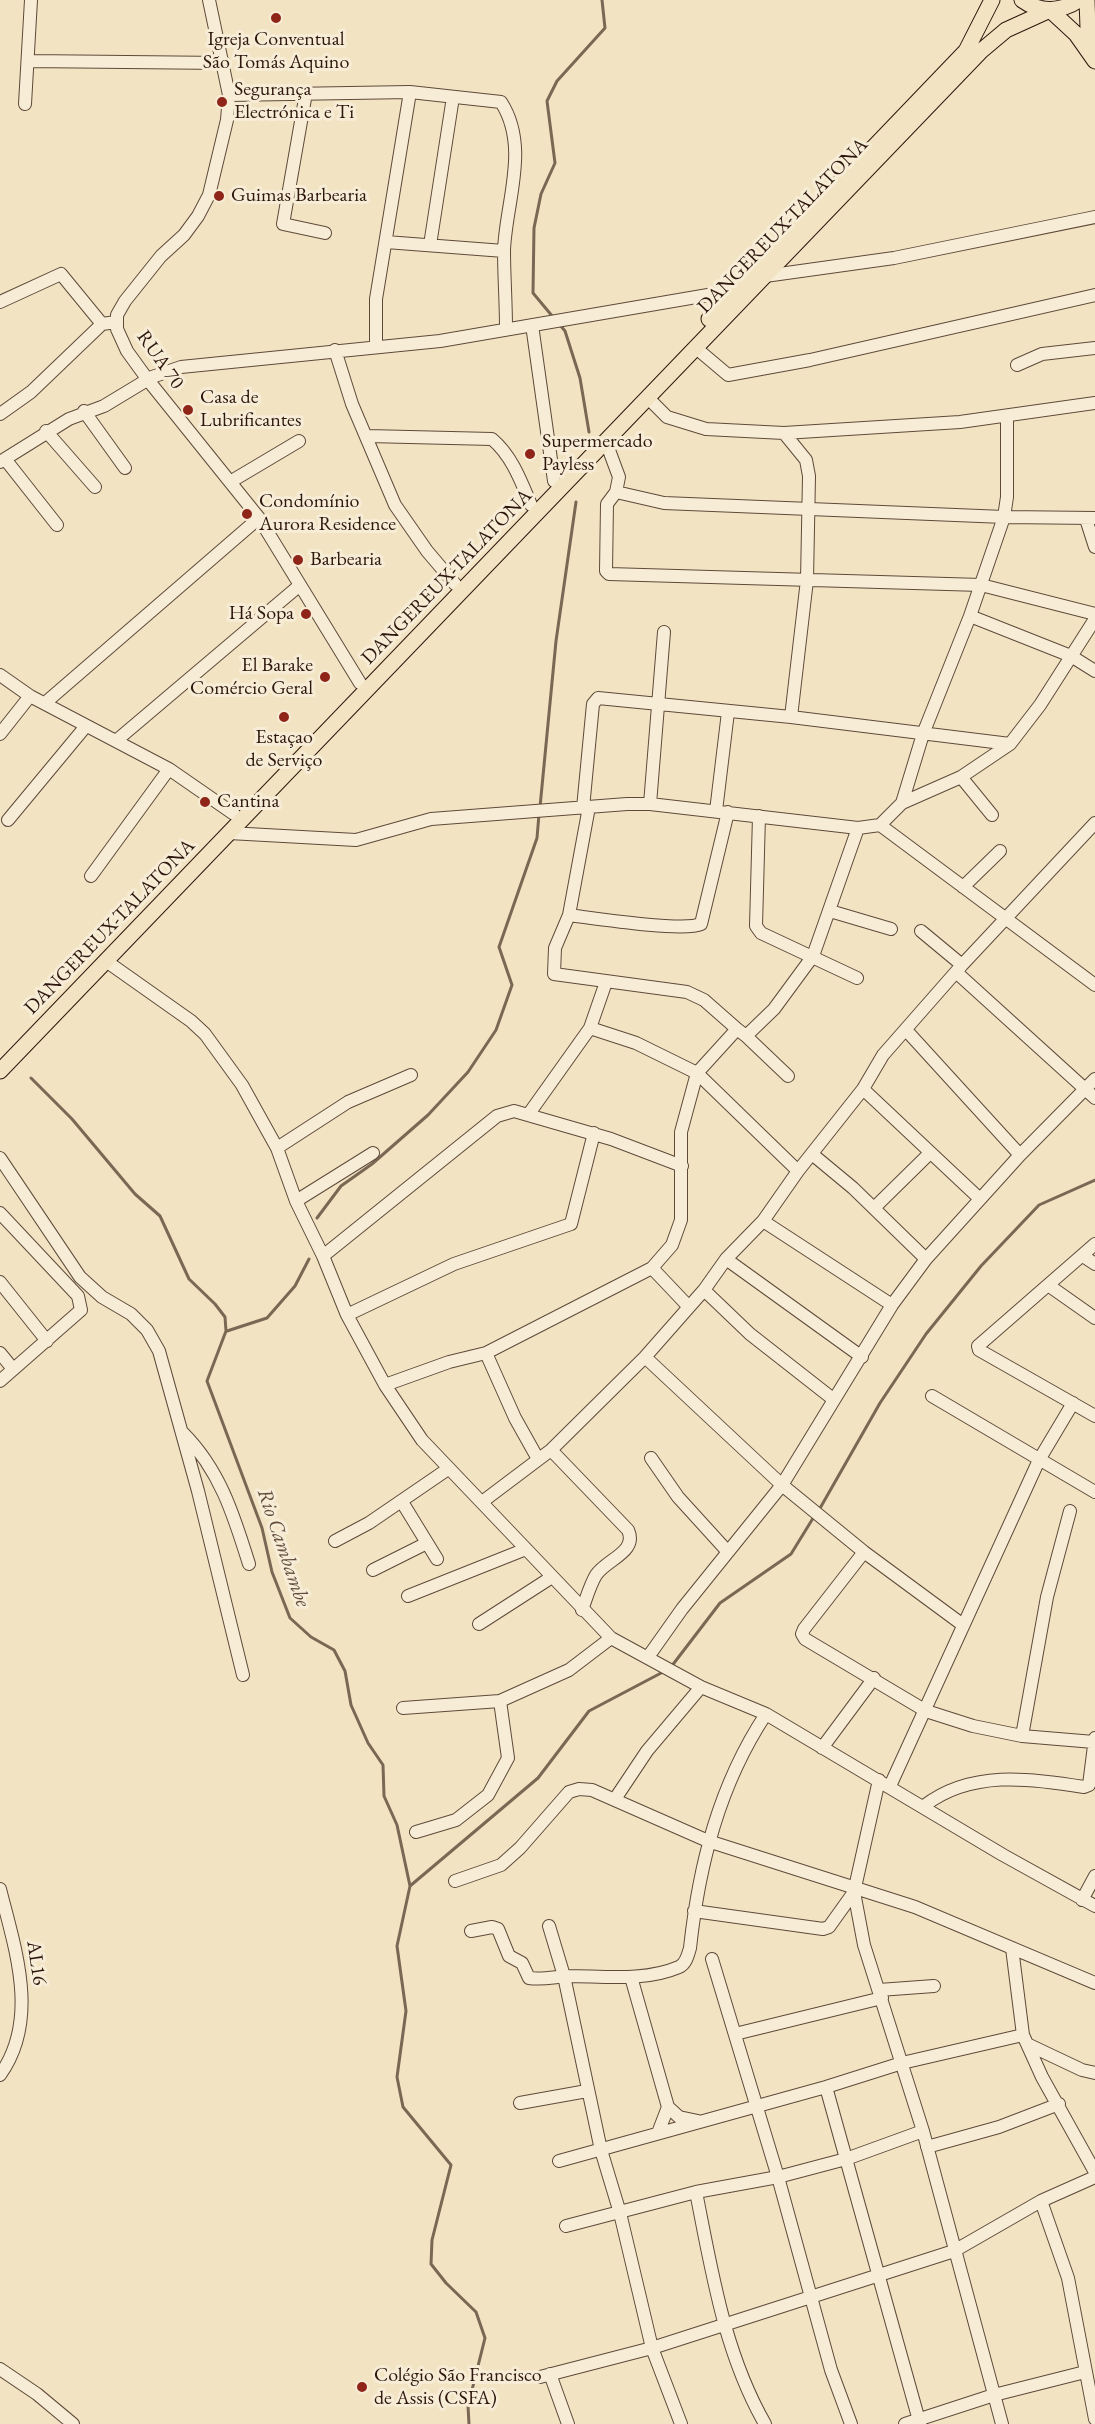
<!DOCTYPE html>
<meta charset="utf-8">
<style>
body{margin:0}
canvas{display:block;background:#f2e3c2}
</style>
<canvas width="1095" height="2424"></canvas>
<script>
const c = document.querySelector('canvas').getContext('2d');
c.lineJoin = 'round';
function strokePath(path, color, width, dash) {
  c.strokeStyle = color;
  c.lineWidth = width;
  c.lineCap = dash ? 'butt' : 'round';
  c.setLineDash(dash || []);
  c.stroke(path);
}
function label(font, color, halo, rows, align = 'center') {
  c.font = font + ' "EB Garamond",serif';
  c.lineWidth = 6;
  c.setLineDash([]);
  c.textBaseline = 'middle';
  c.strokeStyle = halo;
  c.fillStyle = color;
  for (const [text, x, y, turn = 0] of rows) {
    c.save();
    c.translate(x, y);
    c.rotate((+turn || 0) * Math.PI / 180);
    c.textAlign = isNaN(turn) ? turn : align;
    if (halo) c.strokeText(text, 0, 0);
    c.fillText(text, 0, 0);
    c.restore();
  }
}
const stream = new Path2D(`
 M553,317l-20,-24 1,-65 7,-34 14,-31 -8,-62 10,-20 48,-53 -3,-28
 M560,325l5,6 15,47 9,54
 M540,807l16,-166 20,-139
 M31,1078l41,41 63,75 25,22 29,63 26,25 10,13 1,14 -19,50 55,147 10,44 18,46 21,19 23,13 11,21 6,34 17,38 15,22 1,31 13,29 13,61 -13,60 9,65 -9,66 6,30 48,58 -19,75 -1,24 15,19 30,29 9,26 -17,68 1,18
 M317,1218l24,-32 31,-22 56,-49 40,-43 28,-42 16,-45 -13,-38 38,-109 2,-24
 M227,1331l40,-13 28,-32 14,-27
 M819,1510l61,-107 46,-69 55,-68 58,-61 56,-25
 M671,1667l49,-64 71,-49 24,-39
 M410,1886l128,-108 51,-67 74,-39`);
const minor = new Path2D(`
 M209,0l20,95 -2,25 -18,75 -11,21 -14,19 -23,21 -36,45 -8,14v14l10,22 21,29 111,138 101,165
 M28,61l196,2
 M306,93l-23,131 42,9
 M229,95l181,-3 91,10c29,45 5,99 3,148 0,26 2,52 2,78
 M25,104l6,-104
 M386,242l118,9
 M430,245l23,-148
 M765,276l129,-18 201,-41
 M0,302l61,-28 41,50
 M532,325l22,156
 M376,347v-48l34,-207
 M696,348l32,27 82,-15 285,-65
 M335,350l17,54 43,101 32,46 28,33
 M1017,365l25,-11 53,-6
 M648,398l19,19 39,12 78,4 176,-11 135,-19
 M84,411l41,57
 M0,414l31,-22 71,-68 14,-2
 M46,431l49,56
 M784,433l22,27 3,16 -2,104 -16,137
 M368,436l124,3c20,17 29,42 39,66
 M606,442l13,35 -3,15 -9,12 -1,67 3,3 372,11 114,29
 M5,459l52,66
 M0,462l69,-43 35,-13 48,-29 29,-10 259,-26 297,-51
 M230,482l69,-41
 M616,492l48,11 340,14 91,1
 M1086,519l9,28
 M970,616l101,40 24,15
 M0,675l30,21 139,73 65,45
 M45,703l214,-185
 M0,734l30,-38
 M117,740l183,-155
 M961,777l31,38
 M902,803l21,-69 47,-118 34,-99 3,-20v-81
 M650,804l14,-172
 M589,807l-20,108 -14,33 -1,26 133,18 17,8 33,29
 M583,808l10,-104 5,-6 193,19 219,27
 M716,811l12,-99
 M759,816l-3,110 5,7 96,45
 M8,820l78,-94
 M880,825l215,160
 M229,833l127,7 75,-21 196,-15h23l208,24
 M91,876l78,-107
 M963,887l37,-36
 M830,911l61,18
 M569,915c24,3 114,17 132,9l27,-112
 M921,931l41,34
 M106,961l85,60 14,13 37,51 35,63 19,53 27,55 24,59 38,70 37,55 189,198 90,49 65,27 237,141 92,51
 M956,972l139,126
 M590,1028l16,-46
 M906,1030l114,125
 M746,1036l42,40
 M863,1089l117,110
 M528,1115l62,-87 46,15 61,30 101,98
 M277,1148l71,-46 63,-27
 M812,1154l41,34 73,71
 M0,1158l80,119 22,20 29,17 16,16 12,21 39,140 45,184
 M296,1201l77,-48
 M874,1208l56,-55
 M0,1213l78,83 3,14 -81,71
 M763,1221l129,84
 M1095,1244l-117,102 1,4 116,66
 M323,1256l174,-140 17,-5 97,28 71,27
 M1083,1256l12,8
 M726,1259l136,98
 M652,1268l37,39
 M0,1282l47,59
 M1048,1285l47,33
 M704,1290l46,44 83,65
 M347,1315l107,-51 117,-40 23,-91
 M0,1353l13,16
 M486,1353l29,65 23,41
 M645,1357l137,128 82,67 99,73
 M385,1385l64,-23 37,-9 166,-85 20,-23 9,-25v-88l16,-59 40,-44 9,7 28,-27 39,-53 45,-128 22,-3 22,-22 59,-26 49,-33 30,-39 55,-86
 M932,1396l163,96
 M183,1433c37,37 51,83 66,131
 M551,1450l77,80c10,22 -21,29 -32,45 -6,10 -10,24 -14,35
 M651,1458l27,39 50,55
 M402,1502l35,57
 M482,1502l69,-52 94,-93 59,-67 22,-31 37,-38 35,-50 65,-82 20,-34 79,-90 133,-142
 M335,1541l34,-18 79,-54
 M864,1552l-60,77 -2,5 3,5 121,72 47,15 49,10 72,6
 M373,1570l54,-27
 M408,1596l118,-47
 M479,1624l73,-47
 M648,1657l34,-48 100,-124 110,-180 34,-46 94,-104 75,-76
 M403,1708l97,-7 69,-31 42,-32
 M1022,1736l25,-139 23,-86
 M822,1748l52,-70
 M879,1780l-25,112 10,53 59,186 79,293
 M890,1786l149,-326 34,-57
 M615,1799l32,-48 54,-64
 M924,1806c46,-36 106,-28 160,-19l5,-2 6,-47
 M416,1832l40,-12 32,-25 20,-37 -8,-57
 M455,1881l46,-16 19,-17 49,-56 10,-3 13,1 116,51 207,66 180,76
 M0,1889c15,60 40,130 0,186
 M1082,1900l13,-24
 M694,1911l129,18 6,-2 25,-35
 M549,1926l15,50 37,174 19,63 32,135 29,76
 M471,1931l21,-4 6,2 11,27 13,7 7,15c13,2 25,-1 38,-2 36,0 77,6 112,-9 7,-3 9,-12 11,-19 9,-83 29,-163 76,-234
 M1012,1948l11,87 19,42 53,95
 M712,1959l66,218 53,193 20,54
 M631,1977l37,130 -10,26
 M879,1990l55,-4
 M735,2034l147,-36
 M1027,2044l55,26 13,3
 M826,2087l94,337
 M520,2103l67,-12
 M668,2107l11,10 19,4
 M927,2147l72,-20 60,-23
 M559,2161l267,-74 76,-24 121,-28
 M696,2192c16,80 28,160 69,232
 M1041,2201l27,77 27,141
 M566,2226l130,-34 82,-15 68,-18 77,-28
 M0,2369l37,25 36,30
 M550,2374l18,50
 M540,2377l112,-29 302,-97 87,-50 54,-24
 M905,2424l89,-29 91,-23`);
const major = new Path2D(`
 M1022,0c18,13 39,12 57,0
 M1087,0l1,28 7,24
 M709,319l257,-268 26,-51
 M0,1071l981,-1020 25,-21 44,-20 26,24 19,27`);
const markers = [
 [276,18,6,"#8f2418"],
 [222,102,6,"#8f2418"],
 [219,196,6,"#8f2418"],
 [188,410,6,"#8f2418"],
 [530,454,6,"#8f2418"],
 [247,514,6,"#8f2418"],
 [298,560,6,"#8f2418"],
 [306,614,6,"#8f2418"],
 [325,677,6,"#8f2418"],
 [284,717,6,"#8f2418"],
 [205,802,6,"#8f2418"],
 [362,2387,6,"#8f2418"]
];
const poiNames = [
 ["Igreja Conventual",276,40,"center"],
 ["São Tomás Aquino",276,63,"center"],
 ["Segurança",234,90],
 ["Electrónica e Ti",234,113],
 ["Guimas Barbearia",231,196],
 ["Casa de",200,398],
 ["Lubrificantes",200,421],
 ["Supermercado",542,442],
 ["Payless",542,465],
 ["Condomínio",259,502],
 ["Aurora Residence",259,525],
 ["Barbearia",310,560],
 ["Há Sopa",294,614,"right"],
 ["El Barake",313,666,"right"],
 ["Comércio Geral",313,689,"right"],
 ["Estaçao",284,738,"center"],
 ["de Serviço",284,761,"center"],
 ["Cantina",217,802],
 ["Colégio São Francisco",374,2376],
 ["de Assis (CSFA)",374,2399]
];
const streetNames = [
 ["DANGEREUX-TALATONA",783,226,-46],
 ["RUA 70",160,360,55],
 ["DANGEREUX-TALATONA",447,577,-46],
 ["DANGEREUX-TALATONA",110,927,-46],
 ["AL16",36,1963,81]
];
const waterNames = [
 ["Rio Cambambe",283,1548,71]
];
strokePath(stream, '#7b6854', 3);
strokePath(minor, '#5f4a3a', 14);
strokePath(major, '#2e170d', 17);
strokePath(minor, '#f7edd7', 12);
strokePath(major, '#f2e3c2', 15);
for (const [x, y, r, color] of markers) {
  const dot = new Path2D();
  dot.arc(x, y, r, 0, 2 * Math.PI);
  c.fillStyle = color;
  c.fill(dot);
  strokePath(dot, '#f7edd7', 2);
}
label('20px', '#2e170d', '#f7edd7', poiNames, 'left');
label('20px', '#2e170d', '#f7edd7', streetNames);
label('italic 21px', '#624d3d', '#f7edd7', waterNames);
</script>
